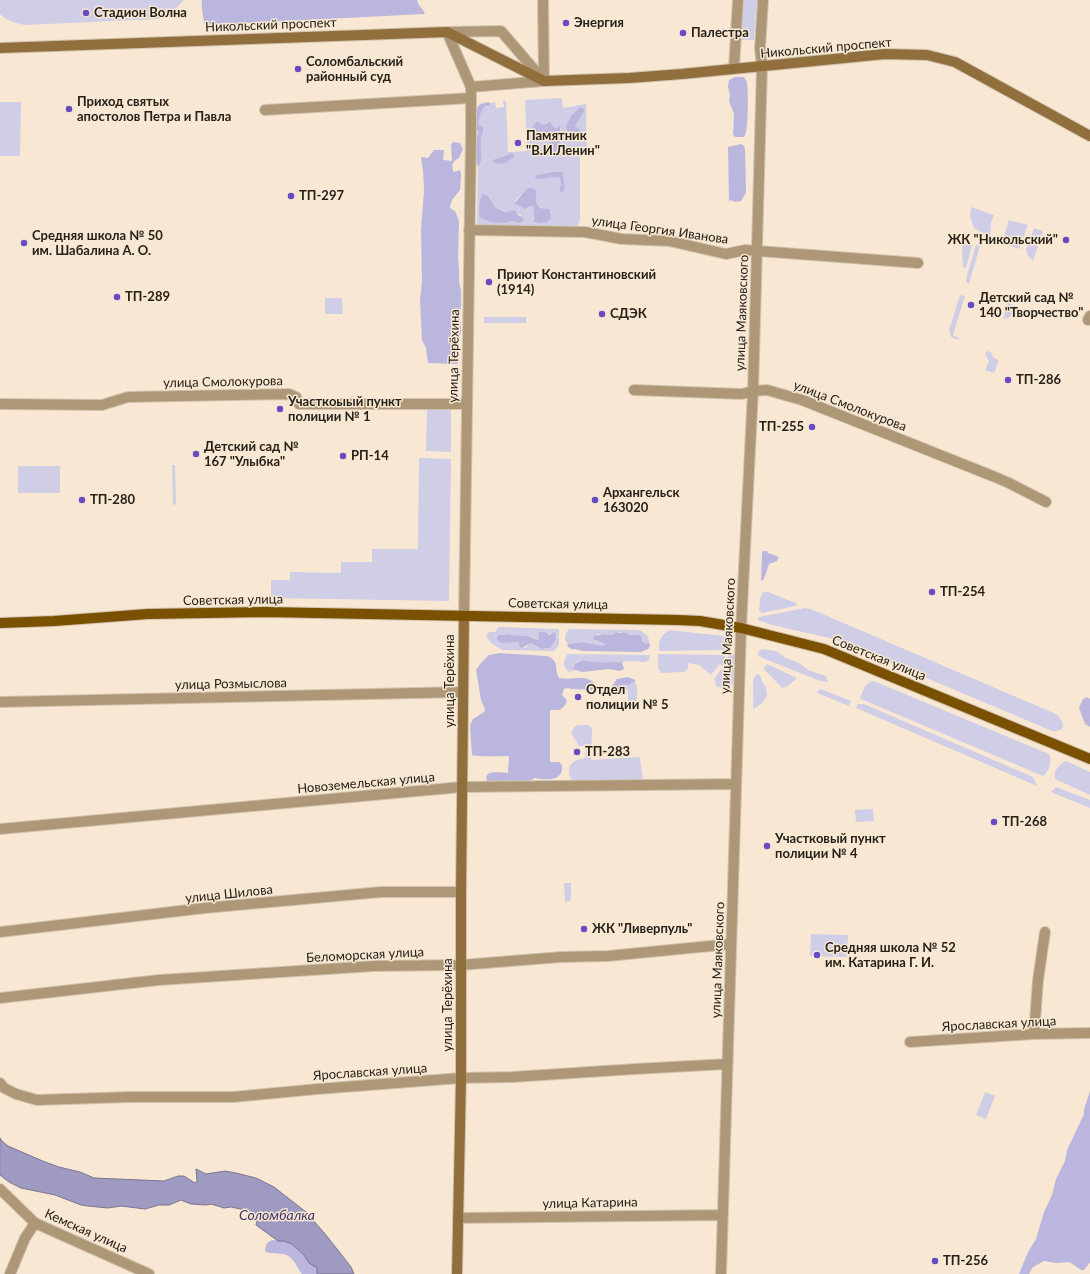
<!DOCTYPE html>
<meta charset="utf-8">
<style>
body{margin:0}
canvas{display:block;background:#f8e8d3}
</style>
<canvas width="1090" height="1274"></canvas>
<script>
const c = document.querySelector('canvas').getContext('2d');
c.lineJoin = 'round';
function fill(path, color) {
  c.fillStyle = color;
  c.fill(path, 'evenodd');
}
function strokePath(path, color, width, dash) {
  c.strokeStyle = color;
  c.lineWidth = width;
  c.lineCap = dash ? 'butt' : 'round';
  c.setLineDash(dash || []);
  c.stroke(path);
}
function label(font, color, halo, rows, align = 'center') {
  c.font = font + ' Lato,sans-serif';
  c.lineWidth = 3;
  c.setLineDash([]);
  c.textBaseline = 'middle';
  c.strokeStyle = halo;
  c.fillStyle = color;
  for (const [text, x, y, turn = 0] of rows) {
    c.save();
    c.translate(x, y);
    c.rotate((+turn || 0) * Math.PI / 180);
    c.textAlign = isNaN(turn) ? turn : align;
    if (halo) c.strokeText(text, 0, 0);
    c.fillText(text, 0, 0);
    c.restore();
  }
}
const green = new Path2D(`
 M0,0h184l-16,17 -10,2 -133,6c-10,-2 -18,-4 -25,-11z
 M743,0h14l-3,40h-14z
 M562,98l1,10 23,-4 1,48 -7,1v66l-2,6 -4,2 -97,-1 1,-60 2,-1c3,-8 0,-17 1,-25 0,-6 3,-5 2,-12l-4,-3c0,-7 2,-15 6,-19l4,1 1,-4 5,-1 1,6 8,-1 -1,-6h3l2,51 19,-1 -2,-51zM580,108h3l2,2 -10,16 5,5 3,9h-3l-7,-7 -4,-2 -3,-5 4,-7zM537,121l6,4 4,-3 5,2 3,5 4,-3 2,2 -4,24 -8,-1 -1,-1 2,-9 -1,-7 -3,-1 -5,2 -9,-4zM553,172h9l3,15 -2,5 -4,-3 2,-5 -1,-6c-8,-2 -16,0 -24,-3zM527,188h4l5,2c1,7 -2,16 7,18 3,1 5,1 7,2l1,8 -11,5h-3l-4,-4 2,-4 -1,-9h-4l-2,3 -13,-4v-4zM489,197l6,10 12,6 5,-3 10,6 -6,7 -5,-2 -21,1 -10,-4v-18z
 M0,102h21l-1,54h-20z
 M971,207l23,8 -3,8 -1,16 -5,-1 -2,-5 -9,-5 -4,-12z
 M1009,220l19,5 -9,24 -20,-7 5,-6z
 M1034,228l9,3 -10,30 -5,-5 -2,-6z
 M963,243l9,2 -6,23 -3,-1 -1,-18z
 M976,245l4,1 -11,38 -3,-2 1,-7z
 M960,295l5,1 -12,39 6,3v2l-8,-3 -2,-7z
 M325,298h17l1,16h-18z
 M1008,303l6,2c1,8 -3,13 -11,14z
 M484,317h42v6h-42z
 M987,351l4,1 2,5 6,4 -5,12 -9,-3 4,-9 -4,-7z
 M427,410h24v42l-25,-1z
 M419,458l32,1 -2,142 -178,-3v-18h19v-8l51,1v-11h31v-13h46z
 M172,465h3l1,40 -3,-1z
 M18,466h42v27h-42z
 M763,592h5l28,11 1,2 -2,1 -33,7 -3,-3 1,-11z
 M805,608l6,1 245,105c8,7 12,18 -4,17l-218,-92 -62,-14 -14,-5 1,-3z
 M499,627l58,2 2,1v15l-5,6 -52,-1 -11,-7 -5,-7 3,-4h6zM539,632h4l4,2 6,-1 3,1c1,4 1,6 -2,9 -8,11 -13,4 -23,0l-6,5 -5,-1 -2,-5 -17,1 -5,-4 1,-3 10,-2 7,2 20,1 2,3 3,-2 -1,-3z
 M569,629l71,1 8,6 1,6 -3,2 -9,-9h-7l-5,-3 -11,1 -2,2 -14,-1 -3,6 10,4 -1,2 -22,-4 -14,2c-5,-4 -3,-11 1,-15z
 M669,630l55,6 2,3v11l-67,1c-1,-11 2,-15 10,-21z
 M762,649l14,2 10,7 13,5 9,7 18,6 2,5 -1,1 -7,-1 -55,-22 -7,-4 1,-4z
 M567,654l83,1 -1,5 -4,2 -18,-1 -7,2 -7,-1 -9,1h-10l-9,-3 -9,2 -3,3v4l4,1 -8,2 -5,-6v-4z
 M658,654l67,1v33l-8,-1 -3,-8 9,-12 -3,-3 -9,11 -12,-10 -11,-2v6l-4,3 -23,1 -3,-5z
 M728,655h7c0,10 3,29 -7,33z
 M767,664l30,14 -9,8 -6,2 -13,-14 -5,-4v-2z
 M758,674l2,1 2,7 4,5 1,9 -5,7 -8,6 -1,-1c2,-9 -3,-27 3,-33z
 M633,681l4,5v13l-4,7 -5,1v-17h-9l3,-5h7z
 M872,681l4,1 173,72c3,7 1,17 -6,22l-182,-77 -1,-1c3,-8 5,-14 12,-17z
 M821,689l30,12 -2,5 -32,-13 1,-2z
 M858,704h6l169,73 4,9 -181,-78z
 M578,725h11l3,4 -1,31 49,-3 3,24h-70c-6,-6 -6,-16 2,-20 3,-2 7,-2 10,-3l1,-12h-8l-1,-4 -6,-8 3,-7z
 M1066,761l24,11v23l-35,-16c-2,-8 4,-15 11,-18z
 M1056,787l34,13v8l-39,-16z
 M873,809l1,12 -18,1 -1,-12z
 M564,883h7v16l-1,2 -5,1z
 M811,934l37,1 -1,22 -37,-1z
 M985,1092l10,4 -9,23 -10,-4z`);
const forest = new Path2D(`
 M202,0h215c1,6 6,8 8,14l-220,11c-2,-6 -4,-19 -3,-25z
 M735,77h9l3,5c1,9 2,49 -3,55h-9l-2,-3 1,-20 -5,-13 1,-6 -2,-8 1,-7z
 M488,102l2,1v3h-5c-4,4 -6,13 -6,19l4,2c1,8 -2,8 -2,13 -1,9 3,18 -2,26l-2,-1 -2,-20 3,-12 -2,-8 1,-17 3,-4z
 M580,107l3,1 2,2 -10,16c3,3 9,6 10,11l-2,3 -4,-1 -6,-6 -6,-3 -1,-4 5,-10z
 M537,121l6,4 6,-3 3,2 3,5 4,-3h2l-2,11 1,7 -3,5v4l-1,3 -5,-1c-5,-7 -1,-13 -2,-21l-3,-1 -8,3 -6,-2v-6z
 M454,142l6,1 3,6 -4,9c-5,2 -8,6 -6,12l1,2 6,-2 1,4 -1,16 -8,10 -2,6v2l5,3 4,10 -1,37 1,11v12l2,10v14l-1,12 1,13 -4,27 1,7 -30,-1 -2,-15 -4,-8 -2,-40 2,-18 -1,-52 3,-40 -1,-20 -2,-12 1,-1 6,1 6,-8h10l-1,10 9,1 -1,-17z
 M741,144l3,2 1,3 1,44 -5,8 -6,1 -5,-2 -1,3 -1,-56z
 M512,153l3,3c-7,5 -11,11 -22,6l2,-3c6,-1 11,-3 17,-6z
 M553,172h9l2,2 -1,1 2,12 -2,5h-2l-2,-2 2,-6 -1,-6 -8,-1 -13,2 -4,-1 1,-3z
 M527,188h5l4,2c1,7 -2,14 5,18 4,1 6,0 9,2l1,8 -4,4 -7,1 -6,-1v-16h-4l-4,3 -12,-5z
 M483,194l5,2 8,12c7,2 8,7 16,2l4,1 2,4 6,3 -2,4 -4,1 -7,-2 -6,2 -15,-1 -10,-4c-2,-7 -1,-18 3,-24z
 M763,551h4l1,2 11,4 -2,4 -8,3 -5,15 -3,2 1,-28z
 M539,632h5l5,3 5,-3 2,2v6l-6,8 -8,1 -11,-6 -9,5 -2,-1 -2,-5 -17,1 -5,-4 2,-4h6l3,-1c12,4 20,-1 30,6l2,-2 -1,-2z
 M616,632l4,1 5,-1 5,3h10l2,3v3l4,3 3,-2 1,4 -2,3 -7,3 -58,-1c-6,-2 -11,0 -16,-5l1,-2 14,-2 22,4 1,-2 -12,-5 1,-3 10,-2 8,1z
 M499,653l48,3c13,5 7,13 12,22 12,3 27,-5 36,6l-1,6 -22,-1 -5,-1 -3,1 -2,6 5,5 -1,4 -6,6h-10v52h9l3,3c2,17 -16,15 -27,13l-8,4 -37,1 -3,-2c-4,-12 13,-8 21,-8l1,-17c-8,0 -33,1 -37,-1l-2,-30 3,-6 11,-7 1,-3 -4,-9 -5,-30 5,-7 8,-8z
 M583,660c14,3 15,3 29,2 4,-1 7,1 10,0l2,7 -4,2 -12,-2 -26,3 -9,-3 1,-5z
 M628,677l7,3v3l-2,-1 -4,3h-7l-3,5h-10l8,-11z
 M1087,697l3,2v28l-5,-3 -6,-16 4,-9z
 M1090,1091v171l-6,8h-3l-7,-5 -5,-3 -13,1 -12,-2 -11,6 -4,7h-10l9,-22 8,-13 8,-27 8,-17 4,-16 9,-18 2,-11 17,-36v-5z
 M272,1240l12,1 8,3 12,11 5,8 8,5v6h-15c-6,-8 -9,-19 -20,-20 -6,-1 -11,0 -16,-2l-1,-3 2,-6z`);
const water = new Path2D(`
 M0,1138l2,3 6,5 37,16 14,5 21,5 14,6 70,3 14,-5h6l11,7 2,-1 -1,-13 10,5 19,-3 11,2 20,5 18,9 32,25 20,23 25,32 3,7h-37v-6l-8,-5 -5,-8 -12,-11 -8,-3h-6l-22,-16 1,-4 -2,-4 -10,-7 -14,-3 -7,1 -13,-4 -5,1 -15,-1 -10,-4 -12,5h-10l-14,4 -24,-3 -13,2 -20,-2 -7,-1 -26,-10 -34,-7 -12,-6 -9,-7z`);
const minor = new Path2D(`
 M543,0l1,81
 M734,68l4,-68
 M265,110l206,-12
 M469,230l116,2 37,7 47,2 57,13 19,-4 173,13
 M1088,320l2,-4
 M634,390l108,4 11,-3 14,-1 35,10 193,77 14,6 37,19
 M0,404l102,1 26,-8 161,-3 7,3 3,7h168
 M0,702l463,-10
 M0,829l462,-42 274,-3
 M0,932l205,-24 176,-16h80
 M0,998l159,-18 215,-14 87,-1 100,-8 47,-1 123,-12
 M1034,1034l4,-54 7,-48
 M910,1042l124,-8 56,-1
 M0,1083l4,5 12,6 21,6 93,-3h103l85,-8 143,-11 51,-1 123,-8 92,-5
 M0,1189l35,34
 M458,1218l265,-3
 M721,1274l20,-646 12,-237 9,-325 -2,-18 3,-48`);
const tertiary = new Path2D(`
 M501,31l43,50 -73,6 -24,-55z
 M464,616l7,-483v-46
 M10,1274l15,-36 10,-15 114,51`);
const secondary = new Path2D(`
 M0,48l447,-16 97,49 85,-3 53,-4 203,-20 42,1 28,7 135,74
 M457,1274l4,-196v-186l3,-276`);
const primary = new Path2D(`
 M0,623l54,-2 94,-7 117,-2 413,8 22,1 41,7 83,21 266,110`);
const markers = [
 [86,13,4,"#674bc3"],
 [566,23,4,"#674bc3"],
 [683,33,4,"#674bc3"],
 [298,69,4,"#674bc3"],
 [69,109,4,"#674bc3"],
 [518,143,4,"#674bc3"],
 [291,196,4,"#674bc3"],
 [1066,240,4,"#674bc3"],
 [24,243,4,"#674bc3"],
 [489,282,4,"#674bc3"],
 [117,297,4,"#674bc3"],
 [971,305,4,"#674bc3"],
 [602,314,4,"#674bc3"],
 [1008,380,4,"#674bc3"],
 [280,409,4,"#674bc3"],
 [812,427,4,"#674bc3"],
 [196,454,4,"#674bc3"],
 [343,456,4,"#674bc3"],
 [82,500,4,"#674bc3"],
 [595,500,4,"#674bc3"],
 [932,592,4,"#674bc3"],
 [578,697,4,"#674bc3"],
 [577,752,4,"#674bc3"],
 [994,822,4,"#674bc3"],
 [767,846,4,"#674bc3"],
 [584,929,4,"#674bc3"],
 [817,955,4,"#674bc3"],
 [935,1261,4,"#674bc3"]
];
const poiNames = [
 ["Стадион Волна",94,13],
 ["Энергия",574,23],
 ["Палестра",691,33],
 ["Соломбальский",306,62],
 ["районный суд",306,77],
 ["Приход святых",77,102],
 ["апостолов Петра и Павла",77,117],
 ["Памятник",526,136],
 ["\"В.И.Ленин\"",526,151],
 ["ТП-297",299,196],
 ["Средняя школа № 50",32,236],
 ["им. Шабалина А. О.",32,251],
 ["ЖК \"Никольский\"",1058,240,"right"],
 ["Приют Константиновский",497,275],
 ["(1914)",497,290],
 ["ТП-289",125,297],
 ["Детский сад №",979,298],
 ["140 \"Творчество\"",979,313],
 ["СДЭК",610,314],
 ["ТП-286",1016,380],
 ["Участкоыый пункт",288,402],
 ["полиции № 1",288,417],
 ["ТП-255",804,427,"right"],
 ["Детский сад №",204,447],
 ["167 \"Улыбка\"",204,462],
 ["РП-14",351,456],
 ["Архангельск",603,493],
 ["163020",603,508],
 ["ТП-280",90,500],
 ["ТП-254",940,592],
 ["Отдел",586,690],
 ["полиции № 5",586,705],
 ["ТП-283",585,752],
 ["ТП-268",1002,822],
 ["Участковый пункт",775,839],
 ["полиции № 4",775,854],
 ["ЖК \"Ливерпуль\"",592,929],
 ["Средняя школа № 52",825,948],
 ["им. Катарина Г. И.",825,963],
 ["ТП-256",943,1261]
];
const streetNames = [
 ["Никольский проспект",271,25,-2],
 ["Никольский проспект",826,48,-5],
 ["улица Георгия Иванова",660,230,8],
 ["улица Маяковского",742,313,-88],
 ["улица Терёхина",454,356,-89],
 ["улица Смолокурова",223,382,-1],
 ["улица Смолокурова",850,406,21],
 ["Советская улица",233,600,-1],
 ["Советская улица",558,604,1],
 ["улица Маяковского",728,636,-87],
 ["Советская улица",879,658,22],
 ["улица Терёхина",450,681,-90],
 ["улица Розмыслова",231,684,-1],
 ["Новоземельская улица",366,783,-5],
 ["улица Шилова",229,894,-6],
 ["Беломорская улица",365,955,-3],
 ["улица Маяковского",718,960,-88],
 ["улица Терёхина",448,1005,-90],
 ["Ярославская улица",999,1024,-3],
 ["Ярославская улица",370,1072,-4],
 ["улица Катарина",590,1203,-1],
 ["Кемская улица",86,1231,24]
];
const waterNames = [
 ["Соломбалка",277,1215]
];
fill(green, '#d0cee7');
fill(forest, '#bab6de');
fill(water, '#9e9ac1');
strokePath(water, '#7a758e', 1);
strokePath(minor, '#d2c4b1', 12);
strokePath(tertiary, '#d2c4b1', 12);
strokePath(secondary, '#d2c4b1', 12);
strokePath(primary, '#d2c4b1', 12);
strokePath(minor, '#ae9777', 10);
strokePath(tertiary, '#ae9777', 10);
strokePath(secondary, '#906f3d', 10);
strokePath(primary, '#7a5100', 10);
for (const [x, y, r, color] of markers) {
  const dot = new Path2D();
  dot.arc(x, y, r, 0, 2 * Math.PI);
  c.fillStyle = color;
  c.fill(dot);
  strokePath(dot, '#f8e8d3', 1.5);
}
label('bold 13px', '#252018', '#f8e8d3', poiNames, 'left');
label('13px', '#252018', '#f8e8d3', streetNames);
label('italic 14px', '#3c3366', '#f8e8d3', waterNames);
</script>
